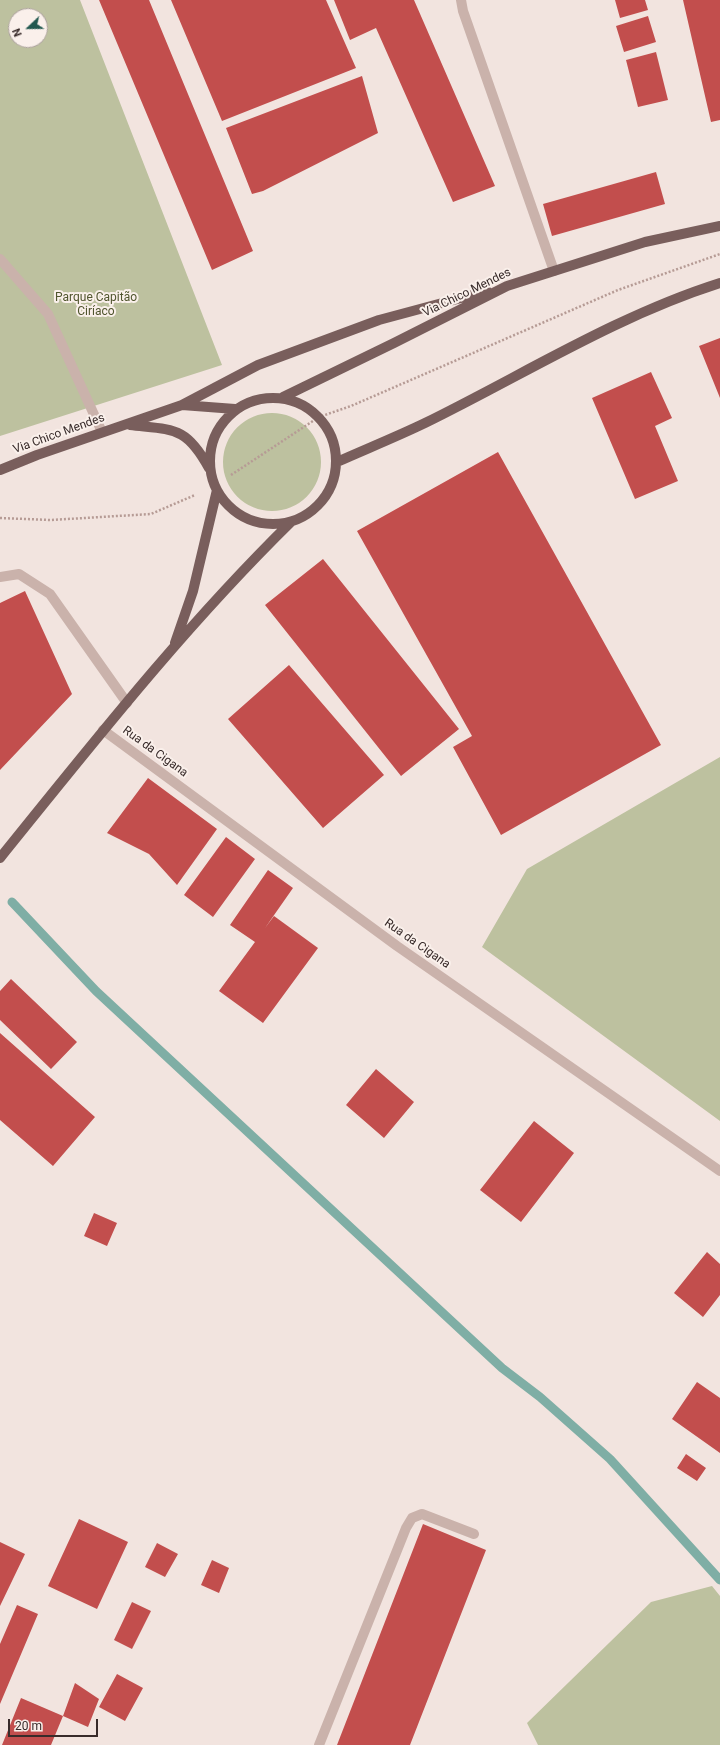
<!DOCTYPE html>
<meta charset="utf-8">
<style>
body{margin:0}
#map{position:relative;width:720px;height:1745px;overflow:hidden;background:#f2e4df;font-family:Roboto,sans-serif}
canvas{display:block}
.north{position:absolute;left:8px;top:8px;width:40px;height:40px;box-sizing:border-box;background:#faf0eb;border:1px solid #aca19e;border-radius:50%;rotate:248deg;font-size:11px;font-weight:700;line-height:16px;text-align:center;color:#382b2a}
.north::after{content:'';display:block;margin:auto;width:14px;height:18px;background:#21584f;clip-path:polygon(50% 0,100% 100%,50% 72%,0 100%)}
.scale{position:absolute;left:8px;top:1719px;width:90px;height:18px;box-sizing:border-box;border:2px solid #382b2a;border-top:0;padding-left:5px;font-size:12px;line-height:14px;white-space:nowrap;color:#382b2a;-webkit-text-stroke:3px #faf0eb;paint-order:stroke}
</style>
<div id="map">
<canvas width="720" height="1745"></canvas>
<div class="north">N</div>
<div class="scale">20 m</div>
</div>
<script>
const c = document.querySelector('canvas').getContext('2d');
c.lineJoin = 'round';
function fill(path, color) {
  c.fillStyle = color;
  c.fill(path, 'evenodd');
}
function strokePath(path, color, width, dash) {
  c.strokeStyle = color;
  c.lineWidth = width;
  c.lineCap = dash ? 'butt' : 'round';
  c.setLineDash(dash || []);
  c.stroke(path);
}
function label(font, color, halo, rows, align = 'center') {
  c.font = font + ' Roboto,sans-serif';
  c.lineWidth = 4;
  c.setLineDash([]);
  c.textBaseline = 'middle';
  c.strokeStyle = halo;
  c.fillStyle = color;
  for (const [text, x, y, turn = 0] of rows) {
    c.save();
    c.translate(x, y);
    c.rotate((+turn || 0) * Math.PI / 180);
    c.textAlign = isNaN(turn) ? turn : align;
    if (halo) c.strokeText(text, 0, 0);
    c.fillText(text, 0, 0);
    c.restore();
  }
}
const green = new Path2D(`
 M0,0h80l142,365 -222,71zM16,16h24v24h-24z
 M223 462a49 49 0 1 1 98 0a49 49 0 1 1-98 0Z
 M720,757v364l-238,-174 45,-78z
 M712,1586l8,10v149h-182l-11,-22 124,-121z`);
const stream = new Path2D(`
 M12,902l84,89 406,377 38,29 70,62 110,121`);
const building = new Path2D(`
 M99,0h50l104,251 -41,19z
 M171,0h155l30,68 -134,53z
 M334,0h80l81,186 -42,16 -77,-174 -26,12z
 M615,0h30l3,10 -28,8z
 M683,0h37v120l-9,2z
 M648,16l8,26 -32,10 -8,-26z
 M656,52l12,48 -30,7 -12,-47z
 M362,76l16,57 -115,58 -11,3 -26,-66z
 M656,172l9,32 -113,32 -9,-32z
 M720,338v60l-21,-52z
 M651,372l21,46 -17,8 23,55 -43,18 -43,-101z
 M498,452l163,293 -160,90 -48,-88 19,-11 -115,-205z
 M323,559l136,170 -58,47 -136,-171z
 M25,591l47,103 -72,76v-167z
 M289,665l95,110 -61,53 -95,-109z
 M148,778l69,51 -40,56 -28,-31 -42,-21z
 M226,837l29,22 -42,58 -29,-22z
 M268,870l25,18 -28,40 9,-12 44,32 -55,75 -44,-32 36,-49 -25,-17z
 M11,979l66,63 -26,27 -51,-49v-29z
 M0,1033l95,84 -42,49 -53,-46z
 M376,1069l38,33 -30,36 -38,-33z
 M534,1121l40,32 -53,69 -41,-32z
 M94,1213l23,10 -10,23 -23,-10z
 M707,1252l13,12v31l-17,22 -29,-24z
 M697,1382l23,16v55l-48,-34z
 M686,1454l20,14 -9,13 -20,-13z
 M79,1519l49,23 -31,67 -49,-23z
 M423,1524l63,26 -76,195h-73z
 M0,1542l25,12 -25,52z
 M157,1543l21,11 -13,23 -20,-10z
 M212,1560l17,8 -10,25 -18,-8z
 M132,1602l19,9 -19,38 -18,-9z
 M17,1605l21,9 -38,90v-60z
 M117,1674l26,14 -18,33 -26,-14z
 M75,1683l24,16 -11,28 -25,-11z
 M21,1698l42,18 -12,29h-49z`);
const path = new Path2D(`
 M231,475l88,-58 32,-11 267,-116 102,-36
 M0,518l51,2 100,-6 44,-19`);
const minor = new Path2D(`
 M461,0l2,11 91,260
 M0,259l48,55 54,118
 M0,577l19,-3 31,20 77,109
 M103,730l294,216 323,225
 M319,1745l87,-217 6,-10 10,-4 52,20`);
const major = new Path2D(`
 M283,397l111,-54 113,-57 138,-44 75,-16
 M210 461a63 63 0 1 1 126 0a63 63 0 1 1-126 0Z
 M182,405l76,-40 121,-45 108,-29
 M130,425c44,5 56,1 79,43
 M337,462c29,-13 59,-25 88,-39 98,-48 191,-107 295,-140
 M0,470l37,-15 145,-50 53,4
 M175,643l18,-52 24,-101
 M0,858c93,-115 185,-232 291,-336`);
const streetNames = [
 ["Via Chico Mendes",467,293,-26],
 ["Via Chico Mendes",59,434,-20],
 ["Rua da Cigana",155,752,36],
 ["Rua da Cigana",417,944,35]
];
const parkNames = [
 ["Parque Capitão",96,298],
 ["Ciríaco",96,312]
];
fill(green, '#bdc19f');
strokePath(stream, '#7faea5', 9);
fill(building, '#c24e4d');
strokePath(path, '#b69b95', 2.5, [2, 2]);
strokePath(minor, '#cab2ab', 10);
strokePath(major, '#795e5c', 10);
label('12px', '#382b2a', '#faf0eb', streetNames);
label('12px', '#50552e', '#faf0eb', parkNames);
</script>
